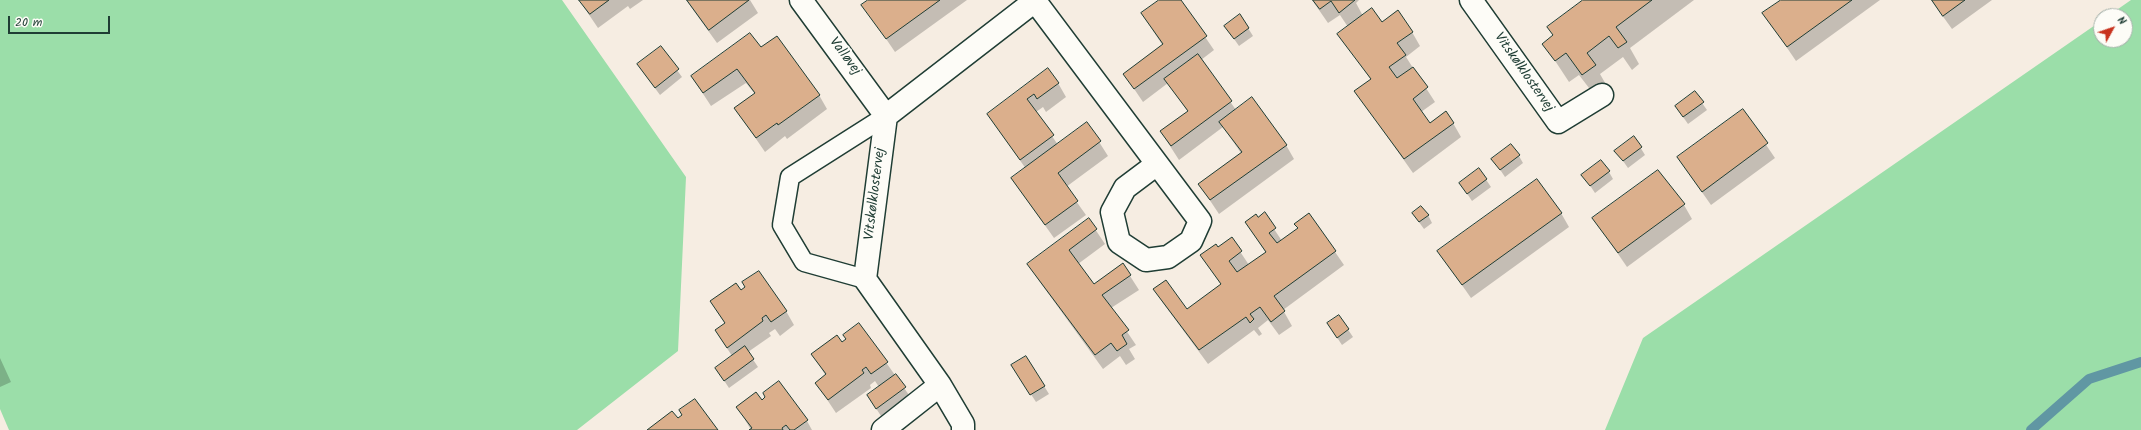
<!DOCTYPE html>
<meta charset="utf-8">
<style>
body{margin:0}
#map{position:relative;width:2141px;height:430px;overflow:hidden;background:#f6ede2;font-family:Kalam,sans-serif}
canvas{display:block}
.north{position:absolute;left:2093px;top:8px;width:40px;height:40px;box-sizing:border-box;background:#fdfcf7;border:1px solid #a4b0a9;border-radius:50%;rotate:50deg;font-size:11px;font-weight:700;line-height:16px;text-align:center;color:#1f3d34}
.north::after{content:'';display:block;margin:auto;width:14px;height:18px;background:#c8321e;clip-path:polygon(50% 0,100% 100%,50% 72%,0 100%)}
.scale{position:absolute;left:8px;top:16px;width:102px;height:18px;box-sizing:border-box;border:2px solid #1f3d34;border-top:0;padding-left:5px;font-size:12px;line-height:14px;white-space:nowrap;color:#1f3d34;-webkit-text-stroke:3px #fdfcf7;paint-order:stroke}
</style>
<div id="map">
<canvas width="2141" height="430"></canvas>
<div class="north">N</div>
<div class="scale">20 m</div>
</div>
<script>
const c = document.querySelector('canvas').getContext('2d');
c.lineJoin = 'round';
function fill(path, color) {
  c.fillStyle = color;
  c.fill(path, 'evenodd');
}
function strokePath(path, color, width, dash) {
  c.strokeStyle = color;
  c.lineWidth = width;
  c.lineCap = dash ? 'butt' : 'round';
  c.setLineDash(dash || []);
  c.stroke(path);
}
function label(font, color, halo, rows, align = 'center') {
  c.font = font + ' Kalam,sans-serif';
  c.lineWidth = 4;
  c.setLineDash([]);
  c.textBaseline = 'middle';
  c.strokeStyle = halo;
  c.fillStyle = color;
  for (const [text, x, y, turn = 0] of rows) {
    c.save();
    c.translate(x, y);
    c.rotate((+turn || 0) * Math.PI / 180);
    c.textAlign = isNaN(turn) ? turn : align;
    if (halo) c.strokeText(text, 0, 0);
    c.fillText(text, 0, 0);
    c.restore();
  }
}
const green = new Path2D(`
 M0,0h562l124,177 -8,174 -101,79h-568l-9,-21z
 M2131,0h10v430h-536l38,-92 458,-317v19h24v-24h-17z`);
const shadow = new Path2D(`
 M579,0h64l-13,9 -2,-3 -30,22z
 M686,0h64l8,13 -41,30z
 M870,0h97l-72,52 -32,-47z
 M1161,0h19l34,50 -13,10 35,50 50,35 8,14 -75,55 -20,-30 42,-31 -18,-26 -44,33 -18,-28 27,-20 -20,-29 -25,19 -19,-28 39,-28 -21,-32z
 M1312,0h47l-3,3 7,13 49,16 8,14 -14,11 29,45 -14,10 9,12 23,-1 8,14 -48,36 -58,-82 16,-11 -32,-46 9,-7 -8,-12 -12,8z
 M1585,0h109l-64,48 9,16 -7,6 -9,-13 -23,17 8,14 -12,9 -17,-22 -10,7 -25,-38 10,-7 -6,-10z
 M1783,0h97l-84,61 -32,-47z
 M1931,0h61l-40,29z
 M1225,26l23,2 5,8 -14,10z
 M660,47l22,30 -22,18 -17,-23z
 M760,49l59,46 8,14 -40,30 -2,-3 -20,16 -30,-44 20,-14 -9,-11 -35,23 -19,-29z
 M1058,83l8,14 -20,15 -3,-5 -7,5 22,33 29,-22 21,33 -42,31 20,28 -32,23 -42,-59 14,-10 -38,-55z
 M1695,93l12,17 -19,14 -7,-10z
 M1743,111l32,47 -64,47 -33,-47z
 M1634,137l11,18 -17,13 -12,-17z
 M1519,156l4,7 -18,14 -12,-18z
 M1479,169l12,18 -19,14 -12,-18z
 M1609,172l4,7 -18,14 -12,-18z
 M1684,205l8,14 -65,48 -33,-48z
 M1561,213l8,14 -98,71 -33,-47z
 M1264,214l18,27 16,-12 -2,-5 13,-10 35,51 -61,45 9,16 -13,9 -11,-15 -10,8 4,6 -3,2 -5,-6 -46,34 -45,-61 -9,-14 33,21 34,-25 -19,-30 16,-7 13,-10 18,27 17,-12 -20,-30z
 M1413,214l15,1 4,8 -8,6z
 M1089,220l16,24 -27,20 16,22 29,-21 16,25 -28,18 25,37 -7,4 6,10 -9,6 -6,-9 -17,13 -66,-91 -8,-14z
 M740,291l46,20 8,14 -14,11 -5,-7 -6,4 2,3 -23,16 10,15 -29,21 -8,-12 11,-20 -16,-25 9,-7 -14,-22z
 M1339,316l14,21 -11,8 -14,-21z
 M859,324l50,71 -28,21 -13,-20 11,-9 -4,-6 -5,4 1,3 -35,25 -20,-30 10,-7 -14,-22 30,-11z
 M1026,357l23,37 -13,8 -19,-29z
 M0,358l11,24 -11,5z
 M779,383l28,38 5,9h-61l-13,-22 23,-7z`);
const stream = new Path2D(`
 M2031,430l58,-51 52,-17`);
const building = new Path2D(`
 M579,0h30l-19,14z
 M687,0h62l-40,30z
 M868,0h72l-54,39 -25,-34z
 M1159,0h22l26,36 -73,53 -11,-15 40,-30 -22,-31z
 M1313,0h42l-16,13 -8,-12 -11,8z
 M1583,0h69l-36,27 11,15 -9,6 -9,-12 -22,17 9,12 -14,10 -16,-22 -11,8 -13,-17 11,-9 -6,-8z
 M1781,0h71l-65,47 -25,-34z
 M1932,0h33l-22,16z
 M1372,8l10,14 16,-12 15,22 -16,11 9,12 -17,12 8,11 16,-11 15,20 -15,12 17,24 16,-12 8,12 -50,36 -50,-68 17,-12 -34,-45z
 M1240,14l9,14 -15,11 -10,-13z
 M750,33l11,14 16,-11 43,59 -42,30 -1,-2 -21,15 -22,-30 21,-15 -18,-24 -34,24 -12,-17z
 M661,46l18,23 -24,19 -18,-24z
 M1198,54l34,47 -61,45 -11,-15 28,-20 -24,-32z
 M1048,68l11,15 -22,16 -3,-5 -7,5 27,36 -34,25 -33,-46z
 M1695,91l9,11 -21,15 -8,-11z
 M1252,97l35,48 -77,55 -12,-16 44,-32 -23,-30z
 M1743,109l25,34 -66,49 -25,-35z
 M1087,122l14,19 -43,32 20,28 -33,24 -34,-47z
 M1634,136l8,11 -19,14 -9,-10z
 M1511,144l9,11 -20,15 -9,-11z
 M1601,160l9,11 -20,15 -9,-11z
 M1479,168l8,11 -20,15 -8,-11z
 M1658,170l27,34 -67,49 -26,-35z
 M1537,179l25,34 -100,72 -25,-34z
 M1421,206l8,9 -10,7 -7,-9z
 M1265,212l11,16 -7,5 8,10 21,-15 -4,-4 15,-11 27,38 -62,45 11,15 -14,11 -11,-15 -10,7 4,5 -4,4 -4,-6 -47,33 -46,-61 13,-9 21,29 34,-25 -21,-29 16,-11 2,3 14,-10 10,14 -13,10 8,11 29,-20 -21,-30 11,-8 2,3z
 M1089,218l8,11 -28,21 25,34 29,-21 8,12 -29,20 27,35 -7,5 5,9 -10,7 -6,-8 -16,12 -68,-91z
 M759,271l28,40 -16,11 -5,-7 -4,3 1,3 -36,27 -12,-18 10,-7 -15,-22 26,-18 5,7 4,-3 -3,-5z
 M1339,315l10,14 -12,9 -10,-15z
 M859,323l29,39 -17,12 -5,-7 -4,3 2,3 -36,27 -13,-17 11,-9 -15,-20 26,-19 5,7 4,-3 -3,-4z
 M745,346l9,13 -30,22 -9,-13z
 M1026,356l19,30 -15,9 -19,-30z
 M896,374l10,13 -30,22 -9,-14z
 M779,381l29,39 -14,10h-4l-4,-5 -4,3 1,2h-34l3,-2 -16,-21 20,-15 6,8 3,-3 -2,-4z
 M695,399l23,31h-71l25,-19 6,7 4,-3 -3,-5z`);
const lane = new Path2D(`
 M865,279l-61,-17 -22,-37 8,-48 96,-61`);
const street = new Path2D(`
 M801,0l85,116
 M1471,0l87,122 44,-27
 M1035,1l165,220 -9,20 -23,16 -22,3 -27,-18 -7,-30 13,-24 32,-24
 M883,430l57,-45
 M963,430v-6l-23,-39 -75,-106 21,-163 150,-116`);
const streetNames = [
 ["Valløvej",844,57,53],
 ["Vitskølklostervej",1523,73,55],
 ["Vitskølklostervej",876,194,-83]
];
fill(green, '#9bdea9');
fill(shadow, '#0003');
strokePath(stream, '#6097a3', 10);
fill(building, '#dbaf8c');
strokePath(building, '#1f3d34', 1);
strokePath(lane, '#1f3d34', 21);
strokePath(street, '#1f3d34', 25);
strokePath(lane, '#fdfcf7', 18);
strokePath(street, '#fdfcf7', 22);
label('14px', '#1f3d34', '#fdfcf7', streetNames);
</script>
